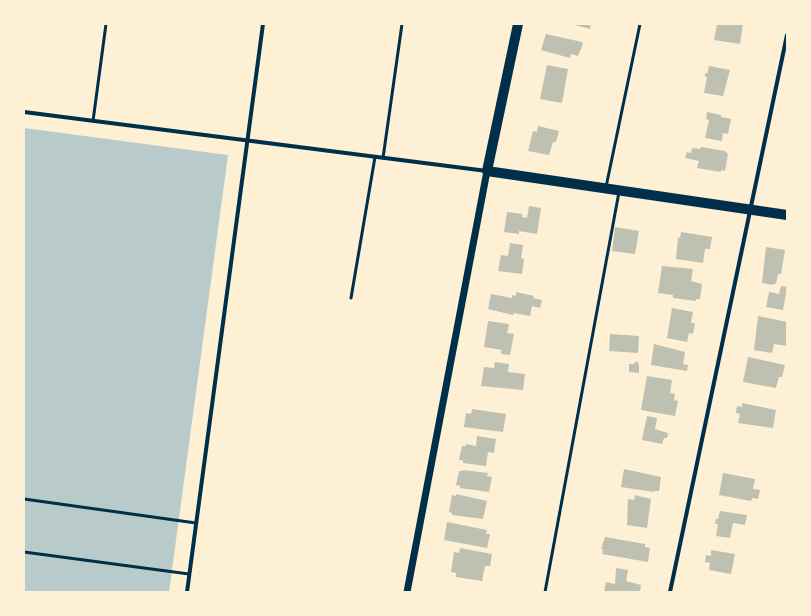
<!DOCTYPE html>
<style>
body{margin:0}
#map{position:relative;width:811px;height:616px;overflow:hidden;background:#fdf0d5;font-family:Mulish,sans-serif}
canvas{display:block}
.frame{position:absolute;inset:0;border:25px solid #fdf0d5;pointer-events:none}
</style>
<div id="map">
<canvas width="811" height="616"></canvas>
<div class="frame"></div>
</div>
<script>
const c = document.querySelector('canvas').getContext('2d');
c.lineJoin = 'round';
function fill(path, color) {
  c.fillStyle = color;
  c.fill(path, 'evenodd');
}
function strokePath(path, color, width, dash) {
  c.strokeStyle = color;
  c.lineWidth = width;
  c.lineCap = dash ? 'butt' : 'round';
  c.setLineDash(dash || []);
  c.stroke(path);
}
const green = new Path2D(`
 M24,128l204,27 -59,437h-145z`);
const building = new Path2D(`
 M571,24h20l-1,5z
 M717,24h26l-3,20 -26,-4z
 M546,34l36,8 1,2 -5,12 -7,-2 -1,4 -29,-8z
 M547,65l21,4 -6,34 -22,-4z
 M709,66l21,4 -7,26 -19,-3 3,-16 -2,-1v-3l2,1z
 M707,112l14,3v2l10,2 -3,15 -5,-1 -1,8 -17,-3 4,-18 -3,-1z
 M538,126l21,5 -3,11h-3l-4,13 -21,-4 5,-20 4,1z
 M701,147l24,4 3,3 -3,17 -4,-1v2l-24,-4 2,-7 -14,-3 2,-6 4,1 1,-5 8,1z
 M529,206l12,2 -4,26 -18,-3v3l-15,-2 3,-20 15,2v3l5,1z
 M615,227l24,4 -4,23 -23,-3z
 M681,232l31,5 -2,12h-5l-2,14 -27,-4 2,-22 2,1z
 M510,243l13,2 -2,13 3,1 -2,15 -24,-3 3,-16 7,1z
 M766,247l19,3 -4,24h-3l-2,10h-3l-1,1 -10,-2z
 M662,266l31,3 -2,12 11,3 -2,15h-4v2l-23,-3v-3l-15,-2z
 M781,286l6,1 -4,23 -17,-3 3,-15 10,2z
 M516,292l18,4 -1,2 9,2 -2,8 -8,-2 -2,10 -16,-3 -1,2 -25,-6 3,-15 21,4v-3l4,1z
 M672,308l21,4 -2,11h4l-2,11 -4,-1 -2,9 -20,-4z
 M758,316l29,6v24l-13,-2 -2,9 -18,-3z
 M488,321l21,3 -2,9 7,1 -4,21 -9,-1 1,-4 -18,-3z
 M610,334l29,2 -1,17 -29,-2z
 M654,344l31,8 -2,12 5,1 -1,6 -36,-6z
 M748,357l37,8 -3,12h-3l-3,11 -33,-6z
 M637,361l2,4v8l-10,-1v-8h4z
 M495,362l14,2 -1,8 17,2 -2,16 -42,-4 3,-19 10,1z
 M647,376l25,4 -2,13 5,1 -1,6 4,1 -3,15 -34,-6z
 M742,403l34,7 -3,18 -35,-5 2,-9 -4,-1 1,-7 5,1z
 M472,409l34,5 -3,18 -39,-5 2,-14 5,1z
 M647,416l10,2 -2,11 13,4 -1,5h-3l-2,6 -20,-4z
 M477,436l19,3 -2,14 -6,-1 -2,14 -23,-3v-3h-4l3,-14h4v-2l10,2z
 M624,469l37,8 -2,14h-5v1l-33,-5z
 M463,470l25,3 -1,3 5,1 -3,15 -29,-4v-2l-4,-1 3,-14h4z
 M723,473l32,6 -2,10 7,1 -2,9 -6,-1 -1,3 -32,-6z
 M456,494l31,7 -4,18 -31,-4v-2l-3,-1 3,-17 4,1z
 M635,495l16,4 -4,29 -20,-3 1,-26 6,1z
 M720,511l27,4 -2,10 -12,-2 -3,15 -14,-2 2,-12h-3l1,-5h2z
 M447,522l40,8 -1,4h4l-3,14 -43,-8z
 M605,537l40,7v3l5,1 -2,14 -46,-8 1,-5h-2z
 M460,548l32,6 -2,12h-5l-3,15 -26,-4v-4l-5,-1 3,-20 5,1z
 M711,550l24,4 -4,20 -22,-4 1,-7 -5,-1 1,-7 5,1z
 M616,568l12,2 -2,11 15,4 -1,7h-36l2,-10 9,2z`);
const service = new Path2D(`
 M93,121l13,-97
 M383,158l19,-134
 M606,187l34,-163
 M351,298l24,-141
 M24,499l172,24
 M24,552l165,22
 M545,592l74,-400`);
const minor = new Path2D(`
 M24,112l463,59
 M187,592l76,-568
 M670,592l117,-557`);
const tertiary = new Path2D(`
 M407,592l80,-421`);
const primary = new Path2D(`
 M518,24l-31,147 300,44`);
fill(green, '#b9caca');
fill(building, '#bec0b2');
strokePath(service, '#003049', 3);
strokePath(minor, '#003049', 4);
strokePath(tertiary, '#003049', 7);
strokePath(primary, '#003049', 10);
</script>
